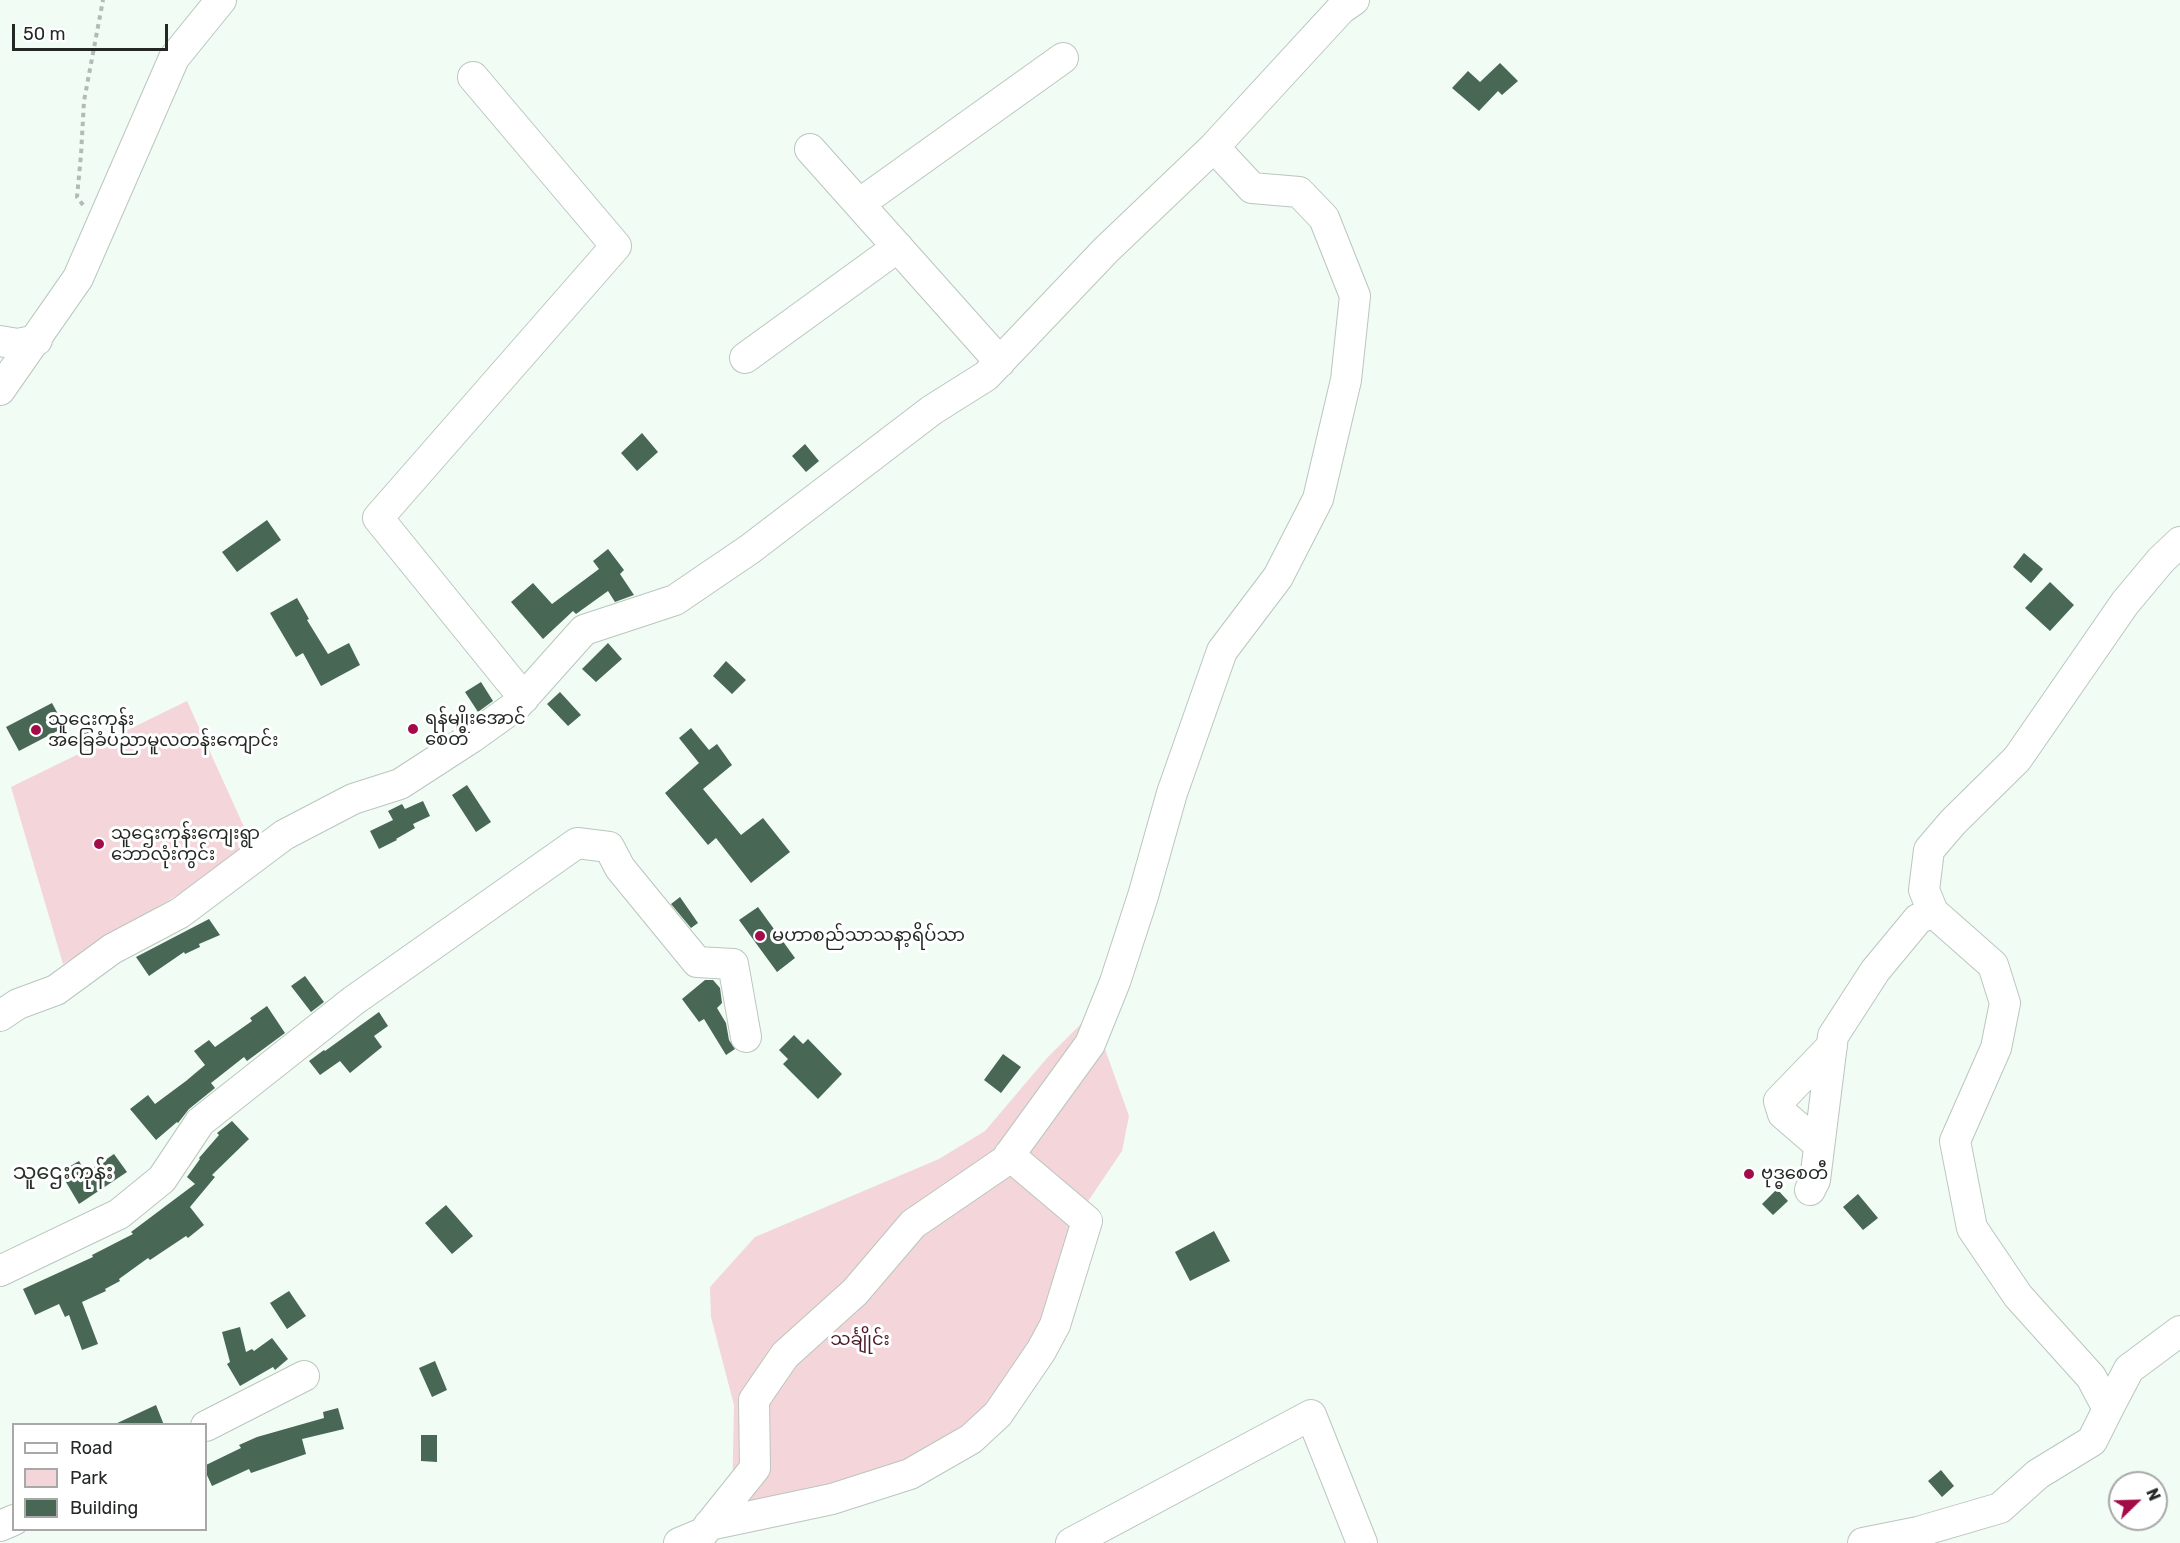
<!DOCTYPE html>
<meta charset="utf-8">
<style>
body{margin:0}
#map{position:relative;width:2180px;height:1543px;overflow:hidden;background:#f0fcf4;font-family:Rubik,sans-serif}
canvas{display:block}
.legend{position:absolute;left:12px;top:1423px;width:195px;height:108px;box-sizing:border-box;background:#fff;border:2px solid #a7a9a8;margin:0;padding:8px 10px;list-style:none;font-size:18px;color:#242825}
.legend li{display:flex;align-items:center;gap:12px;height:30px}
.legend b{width:30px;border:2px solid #a7a9a8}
.north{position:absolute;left:2108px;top:1471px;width:60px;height:60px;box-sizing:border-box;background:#fff;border:2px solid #a7a9a8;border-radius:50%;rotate:67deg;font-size:16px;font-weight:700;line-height:24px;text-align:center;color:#242825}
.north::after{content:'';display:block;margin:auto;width:21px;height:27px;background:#a30c48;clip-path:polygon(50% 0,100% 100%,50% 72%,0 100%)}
.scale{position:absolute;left:12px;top:24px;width:156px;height:27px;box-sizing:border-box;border:3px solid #242825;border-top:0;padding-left:8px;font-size:18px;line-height:21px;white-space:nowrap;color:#242825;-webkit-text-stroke:4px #fff;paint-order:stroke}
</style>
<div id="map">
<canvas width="2180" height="1543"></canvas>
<ul class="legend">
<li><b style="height:8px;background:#fff"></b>Road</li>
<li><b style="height:16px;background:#f4d5da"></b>Park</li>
<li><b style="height:16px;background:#486755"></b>Building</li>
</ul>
<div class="north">N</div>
<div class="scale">50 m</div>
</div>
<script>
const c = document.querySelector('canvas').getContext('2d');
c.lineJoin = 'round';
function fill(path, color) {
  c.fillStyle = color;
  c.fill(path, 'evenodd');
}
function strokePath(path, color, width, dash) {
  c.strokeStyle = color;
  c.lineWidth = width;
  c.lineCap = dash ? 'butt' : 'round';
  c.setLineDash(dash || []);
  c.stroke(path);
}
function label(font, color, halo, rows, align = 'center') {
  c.font = font + ' Rubik,"Noto Sans Myanmar",sans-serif';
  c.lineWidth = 6;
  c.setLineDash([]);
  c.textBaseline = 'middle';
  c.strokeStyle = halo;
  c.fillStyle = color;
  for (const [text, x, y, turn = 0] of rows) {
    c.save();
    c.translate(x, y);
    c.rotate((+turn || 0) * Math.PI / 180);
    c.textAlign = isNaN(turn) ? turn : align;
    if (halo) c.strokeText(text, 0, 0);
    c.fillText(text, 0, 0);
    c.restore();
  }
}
const green = new Path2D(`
 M187,701l67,148 -191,115 -52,-177z
 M1092,1013l37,103 -7,35 -48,71 -27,102 -74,105 -115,57 -126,19 2,-100 -23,-88 -1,-30 45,-50 184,-78 46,-28 62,-73z`);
const building = new Path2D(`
 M1500,63l18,18 -16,14 -4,-4 -19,20 -27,-23 16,-17 12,11z
 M642,433l16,19 -21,19 -16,-18z
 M805,444l14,17 -13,11 -14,-16z
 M267,520l14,20 -44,32 -15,-20z
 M608,549l16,21 -4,4 14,21 -19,7 -7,-11 -32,23 -3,-3 -30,28 -32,-37 22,-19 19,21 47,-35 -6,-8z
 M2024,553l19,16 -12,14 -18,-16z
 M2050,582l24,23 -24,26 -25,-23z
 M297,598l12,21 -2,1 21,34 21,-11 11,22 -39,21 -18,-33 -7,4 -26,-44z
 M608,643l14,16 -26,23 -14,-13z
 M726,661l20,19 -14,14 -19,-18z
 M481,682l12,19 -15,11 -13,-20z
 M560,692l21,23 -13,11 -21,-22z
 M52,703l13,24 -46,24 -13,-24z
 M691,728l18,22 8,-6 15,21 -29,24 38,46 22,-17 27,34 -39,31 -35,-45 -8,7 -43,-52 34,-30 -20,-25z
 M467,785l24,37 -15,10 -24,-37z
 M423,801l7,15 -17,8 2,4 -19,11 1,1 -18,9 -9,-18 23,-11 -5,-9 14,-7 3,5z
 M680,897l18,26 -7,5 -20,-24z
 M758,907l37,51 -18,14 -38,-52z
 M209,919l11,16 -21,9 1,3 -15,7 -1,-2 -35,24 -13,-19z
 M305,976l19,26 -13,10 -20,-26z
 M705,980h8l7,8 2,15 -5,5 9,15 3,17 6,9 -9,6 -22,-36 -5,3 -17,-23z
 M267,1006l18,27 -38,28 -3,-4 -33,26 4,5 -26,21 -11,14 -1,-1 -21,18 -26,-31 18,-14 7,9 31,-23 19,-16 -11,-14 15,-11 6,7 37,-26 -2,-3z
 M379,1012l9,14 -14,10 8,11 -32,26 -10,-12 -20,14 -11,-14 15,-11 1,1z
 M794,1035l9,9 5,-5 34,35 -24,25 -35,-35 5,-5 -9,-9z
 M1003,1054l18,13 -20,26 -17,-13z
 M232,1121l17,18 -37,36 3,2 -25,30 14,18 -16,13 -2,-2 -36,24 -2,-2 -29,21 1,2 -15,8 1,2 -24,11 16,42 -16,6 -13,-35 -4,2 -6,-13 -24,11 -12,-26 70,-32 -1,-2 41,-21 -2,-2 64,-48 -8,-7 13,-18 -1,-1 20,-23 -2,-2z
 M114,1154l13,18 -48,32 -19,-32 19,-11 7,12z
 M1777,1189l11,12 -15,14 -11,-11z
 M1858,1194l20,24 -15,12 -20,-23z
 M446,1205l27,31 -21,18 -27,-31z
 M1214,1231l16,30 -40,20 -15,-29z
 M289,1291l17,25 -19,13 -17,-26z
 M240,1327l6,25 6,-3 2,2 18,-13 16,21 -13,11 -2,-3 -33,19 -13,-22 3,-2 -8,-30z
 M435,1361l12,29 -15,7 -13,-29z
 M156,1405l8,20h-51z
 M338,1408l6,21 -42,10 4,15 -55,19 -2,-4 -37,17 -6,-13v-8l35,-17 -2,-3 18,-8 67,-19 -1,-6z
 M421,1435h16v27l-16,-1z
 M1941,1470l13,16 -12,11 -14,-16z`);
const path = new Path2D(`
 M83,205l-6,-8 4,-42 3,-54 19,-101`);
const minor = new Path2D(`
 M473,77l143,169 -238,272 146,180
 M810,149l190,213
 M859,204l204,-146
 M0,341l18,3 19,-4
 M745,358l153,-111
 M0,390l78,-112 96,-220 47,-58
 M1933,912l-9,-22 5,-40 24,-28 64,-63 108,-156 36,-43 19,-18
 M0,1016l18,-12 38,-14 56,-41 68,-36 104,-78 69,-36 47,-15 71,-46 46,-33 67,-75 91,-30 75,-51 182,-139 54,-34 120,-126 108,-103 127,-138 13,-9
 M1819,1145l-36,-31 -4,-13 53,-55
 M1810,1190l5,-10 18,-144 42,-65 43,-52 15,-7 60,53 12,38 -9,45 -41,93 17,87 46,68 73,81 17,32 -16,32 -54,33 -38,34 -82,24 -55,11
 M0,1271l119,-57 43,-35 38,-57 153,-121 224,-158 32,4 11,21 77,94 36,2 13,73
 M2108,1409l21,-40 51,-38
 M206,1426l98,-50
 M709,1525l123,-26 78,-25 61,-35 27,-25 43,-63 14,-26 32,-104 -78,-66
 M0,1526l14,-6
 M679,1543l24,-10 52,-65 -1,-68 31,-45 70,-63 58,-68 92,-63 85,-117 25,-62 28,-86 29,-103 50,-142 56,-74 40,-78 28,-119 9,-84 -31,-78 -25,-26 -47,-4 -38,-41
 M1071,1543l240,-128 51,128`);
const markers = [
 [413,729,6,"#a30c48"],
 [36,730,6,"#a30c48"],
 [99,844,6,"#a30c48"],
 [760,936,6,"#a30c48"],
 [1749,1174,6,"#a30c48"]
];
const poiNames = [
 ["ရန်မျိုးအောင်",425,719],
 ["စေတီ",425,740],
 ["သူဌေးကုန်း",48,720],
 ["အခြေခံပညာမူလတန်းကျောင်း",48,741],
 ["သူဌေးကုန်းကျေးရွာ",111,834],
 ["ဘောလုံးကွင်း",111,855],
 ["မဟာစည်သာသနာ့ရိပ်သာ",772,936],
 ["ဗုဒ္ဓစေတီ",1761,1174]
];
const parkNames = [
 ["သင်္ချိုင်း",860,1340]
];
const quarterNames = [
 ["သူဌေးကုန်း",63,1173]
];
fill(green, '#f4d5da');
fill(building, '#486755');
strokePath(minor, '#bac6be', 32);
strokePath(path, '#b2bbb5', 4, [4.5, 4.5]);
strokePath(minor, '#fff', 30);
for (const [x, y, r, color] of markers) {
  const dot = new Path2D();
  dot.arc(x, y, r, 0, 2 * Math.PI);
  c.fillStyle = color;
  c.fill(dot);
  strokePath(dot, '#fff', 2);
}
label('18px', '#242825', '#fff', poiNames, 'left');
label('18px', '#4a1826', '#fff', parkNames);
label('21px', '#28312b', '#fff', quarterNames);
</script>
